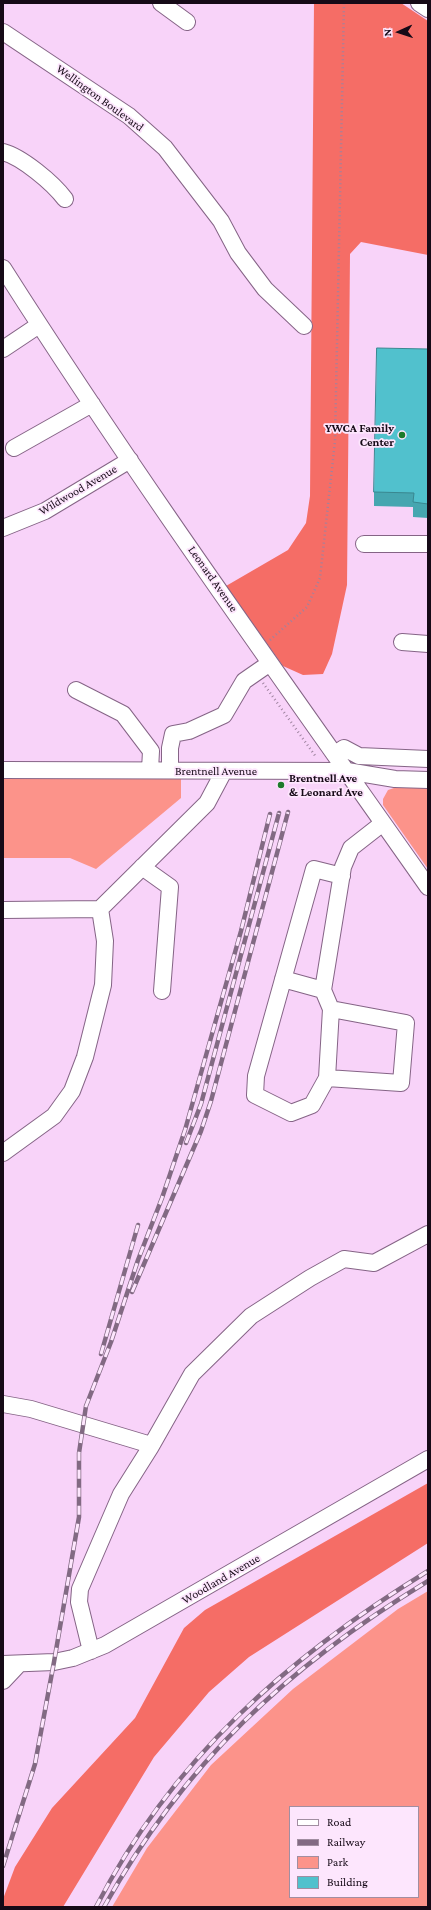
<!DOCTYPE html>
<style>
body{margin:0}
#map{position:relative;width:431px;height:1910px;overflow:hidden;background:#f8d3f9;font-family:"Crimson Pro",serif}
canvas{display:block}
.frame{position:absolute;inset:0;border:4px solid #160a17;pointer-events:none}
.legend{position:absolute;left:289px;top:1806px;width:130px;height:92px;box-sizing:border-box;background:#fde6fd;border:1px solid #a18ea1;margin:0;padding:5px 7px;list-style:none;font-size:12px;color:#160a17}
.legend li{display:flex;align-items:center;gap:8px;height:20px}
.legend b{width:20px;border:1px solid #a18ea1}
.north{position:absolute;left:379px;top:12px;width:40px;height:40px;-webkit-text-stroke:3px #fde6fd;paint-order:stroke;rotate:267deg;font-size:11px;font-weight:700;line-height:16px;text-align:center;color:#160a17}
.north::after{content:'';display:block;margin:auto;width:14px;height:18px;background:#160a17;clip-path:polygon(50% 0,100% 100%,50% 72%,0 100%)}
</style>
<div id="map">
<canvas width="431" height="1910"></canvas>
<div class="frame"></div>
<ul class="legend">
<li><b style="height:5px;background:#fff"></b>Road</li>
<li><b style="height:5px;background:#826a83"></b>Railway</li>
<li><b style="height:11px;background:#fc938a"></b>Park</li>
<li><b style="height:11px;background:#51c1cd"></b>Building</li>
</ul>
<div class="north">N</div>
</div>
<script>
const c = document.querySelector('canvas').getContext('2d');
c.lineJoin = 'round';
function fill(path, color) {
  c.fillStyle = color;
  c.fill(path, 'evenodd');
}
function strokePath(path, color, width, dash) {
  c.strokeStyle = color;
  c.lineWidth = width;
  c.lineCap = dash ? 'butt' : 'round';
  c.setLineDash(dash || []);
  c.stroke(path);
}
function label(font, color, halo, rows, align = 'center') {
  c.font = font + ' "Crimson Pro",serif';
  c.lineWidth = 3.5;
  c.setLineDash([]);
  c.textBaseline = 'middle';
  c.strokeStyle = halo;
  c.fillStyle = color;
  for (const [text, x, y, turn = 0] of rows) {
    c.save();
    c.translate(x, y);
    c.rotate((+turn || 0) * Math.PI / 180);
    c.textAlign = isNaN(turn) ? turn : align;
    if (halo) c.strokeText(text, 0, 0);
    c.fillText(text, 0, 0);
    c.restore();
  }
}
const green = new Path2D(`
 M3,779h178v19l-85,71 -26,-11h-67z
 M400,786l28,1v82l-45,-64v-6l5,-9z
 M428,1591v316h-316l35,-59 64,-83 82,-76 105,-80zM290,1807h128v90h-128z`);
const forest = new Path2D(`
 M314,3h87l27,18v234l-67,-13 -11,12 -3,331 -15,69 -9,20 -20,1 -20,-9 -57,-80 62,-36 18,-27 4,-27z
 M428,1483v60l-179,114 -40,35 -55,65 -91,150h-60v-8l12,-32 37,-59 83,-90 49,-90 21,-18z`);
const path = new Path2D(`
 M270,640l37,-33 13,-29 15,-137 9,-438
 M263,683l53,74`);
const minor = new Path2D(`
 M161,3l26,19
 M419,3l9,6
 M3,32l126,84 36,32 56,73 17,32 27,36 39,37
 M3,152c19,5 50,31 62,47
 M3,268c134,211 281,414 425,619
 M3,349l36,-24
 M14,448l78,-44
 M3,528l42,-17 85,-51
 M364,544h64
 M402,642l26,2
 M76,690l47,24 28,37 -1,19
 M335,754l9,-6 15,8 69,3
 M3,770l344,1 48,8 33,1
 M170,770v-22l3,-14 16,-3 35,-16 20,-34 26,-18
 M142,867l28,20 -8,104
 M3,910l97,-1 107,-106 17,-32
 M283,979l40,11
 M331,1009l75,14 -5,60 -74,-5 4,-69 -8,-19 20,-123 8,-19 32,-25
 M327,1078l-15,27 -21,8 -36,-18 1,-19 58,-207 28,7
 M3,1153l51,-37 18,-25 13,-34 18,-72 2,-44 -5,-32
 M3,1404l28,5 120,36
 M91,1651l-12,-49 1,-13 41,-95 29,-46 42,-74 59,-58 59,-38 34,-19 30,4 54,-29
 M3,1664l51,-2 19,-4 32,-13 323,-186
 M3,1681l16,-17`);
const rail = new Path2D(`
 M186,1143l15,-39 78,-291
 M132,1292l69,-161 10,-30 77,-289
 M101,1354l37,-129
 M3,1866l32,-102 19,-102 25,-145v-64l7,-47 25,-64 27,-82 24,-62 23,-68 56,-199 29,-117
 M96,1907c76,-148 192,-250 332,-336
 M104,1907c81,-145 183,-240 324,-326`);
const wall = new Path2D(`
 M428,349v169l-15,-1v-10l-39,-1v-14z`);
const building = new Path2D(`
 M377,348l51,1v155l-15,-2 1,-9 -40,-1z`);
const markers = [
 [402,435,4,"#1c7a2b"],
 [281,785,4,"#1c7a2b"]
];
const streetNames = [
 ["Wellington Boulevard",100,98,36],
 ["Wildwood Avenue",78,490,-30],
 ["Leonard Avenue",213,579,55],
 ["Brentnell Avenue",216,771],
 ["Woodland Avenue",221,1579,-30]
];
const poiNames = [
 ["YWCA Family",394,428],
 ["Center",394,442],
 ["Brentnell Ave",289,778,"left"],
 ["& Leonard Ave",289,792,"left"]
];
fill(green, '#fc938a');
fill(forest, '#f56d66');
strokePath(minor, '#856486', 18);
strokePath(path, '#9e839f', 2.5, [1, 3]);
strokePath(minor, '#fff', 16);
strokePath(rail, '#826a83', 4.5);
strokePath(rail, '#fde6fd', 3, [9]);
fill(wall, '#46a6b0');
fill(building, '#51c1cd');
strokePath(building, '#398790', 1);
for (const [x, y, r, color] of markers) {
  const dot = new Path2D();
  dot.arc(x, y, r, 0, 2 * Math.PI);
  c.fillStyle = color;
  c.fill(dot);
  strokePath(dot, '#fde6fd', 1.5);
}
label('12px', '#160a17', '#fde6fd', streetNames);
label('bold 12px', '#160a17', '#fde6fd', poiNames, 'right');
</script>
